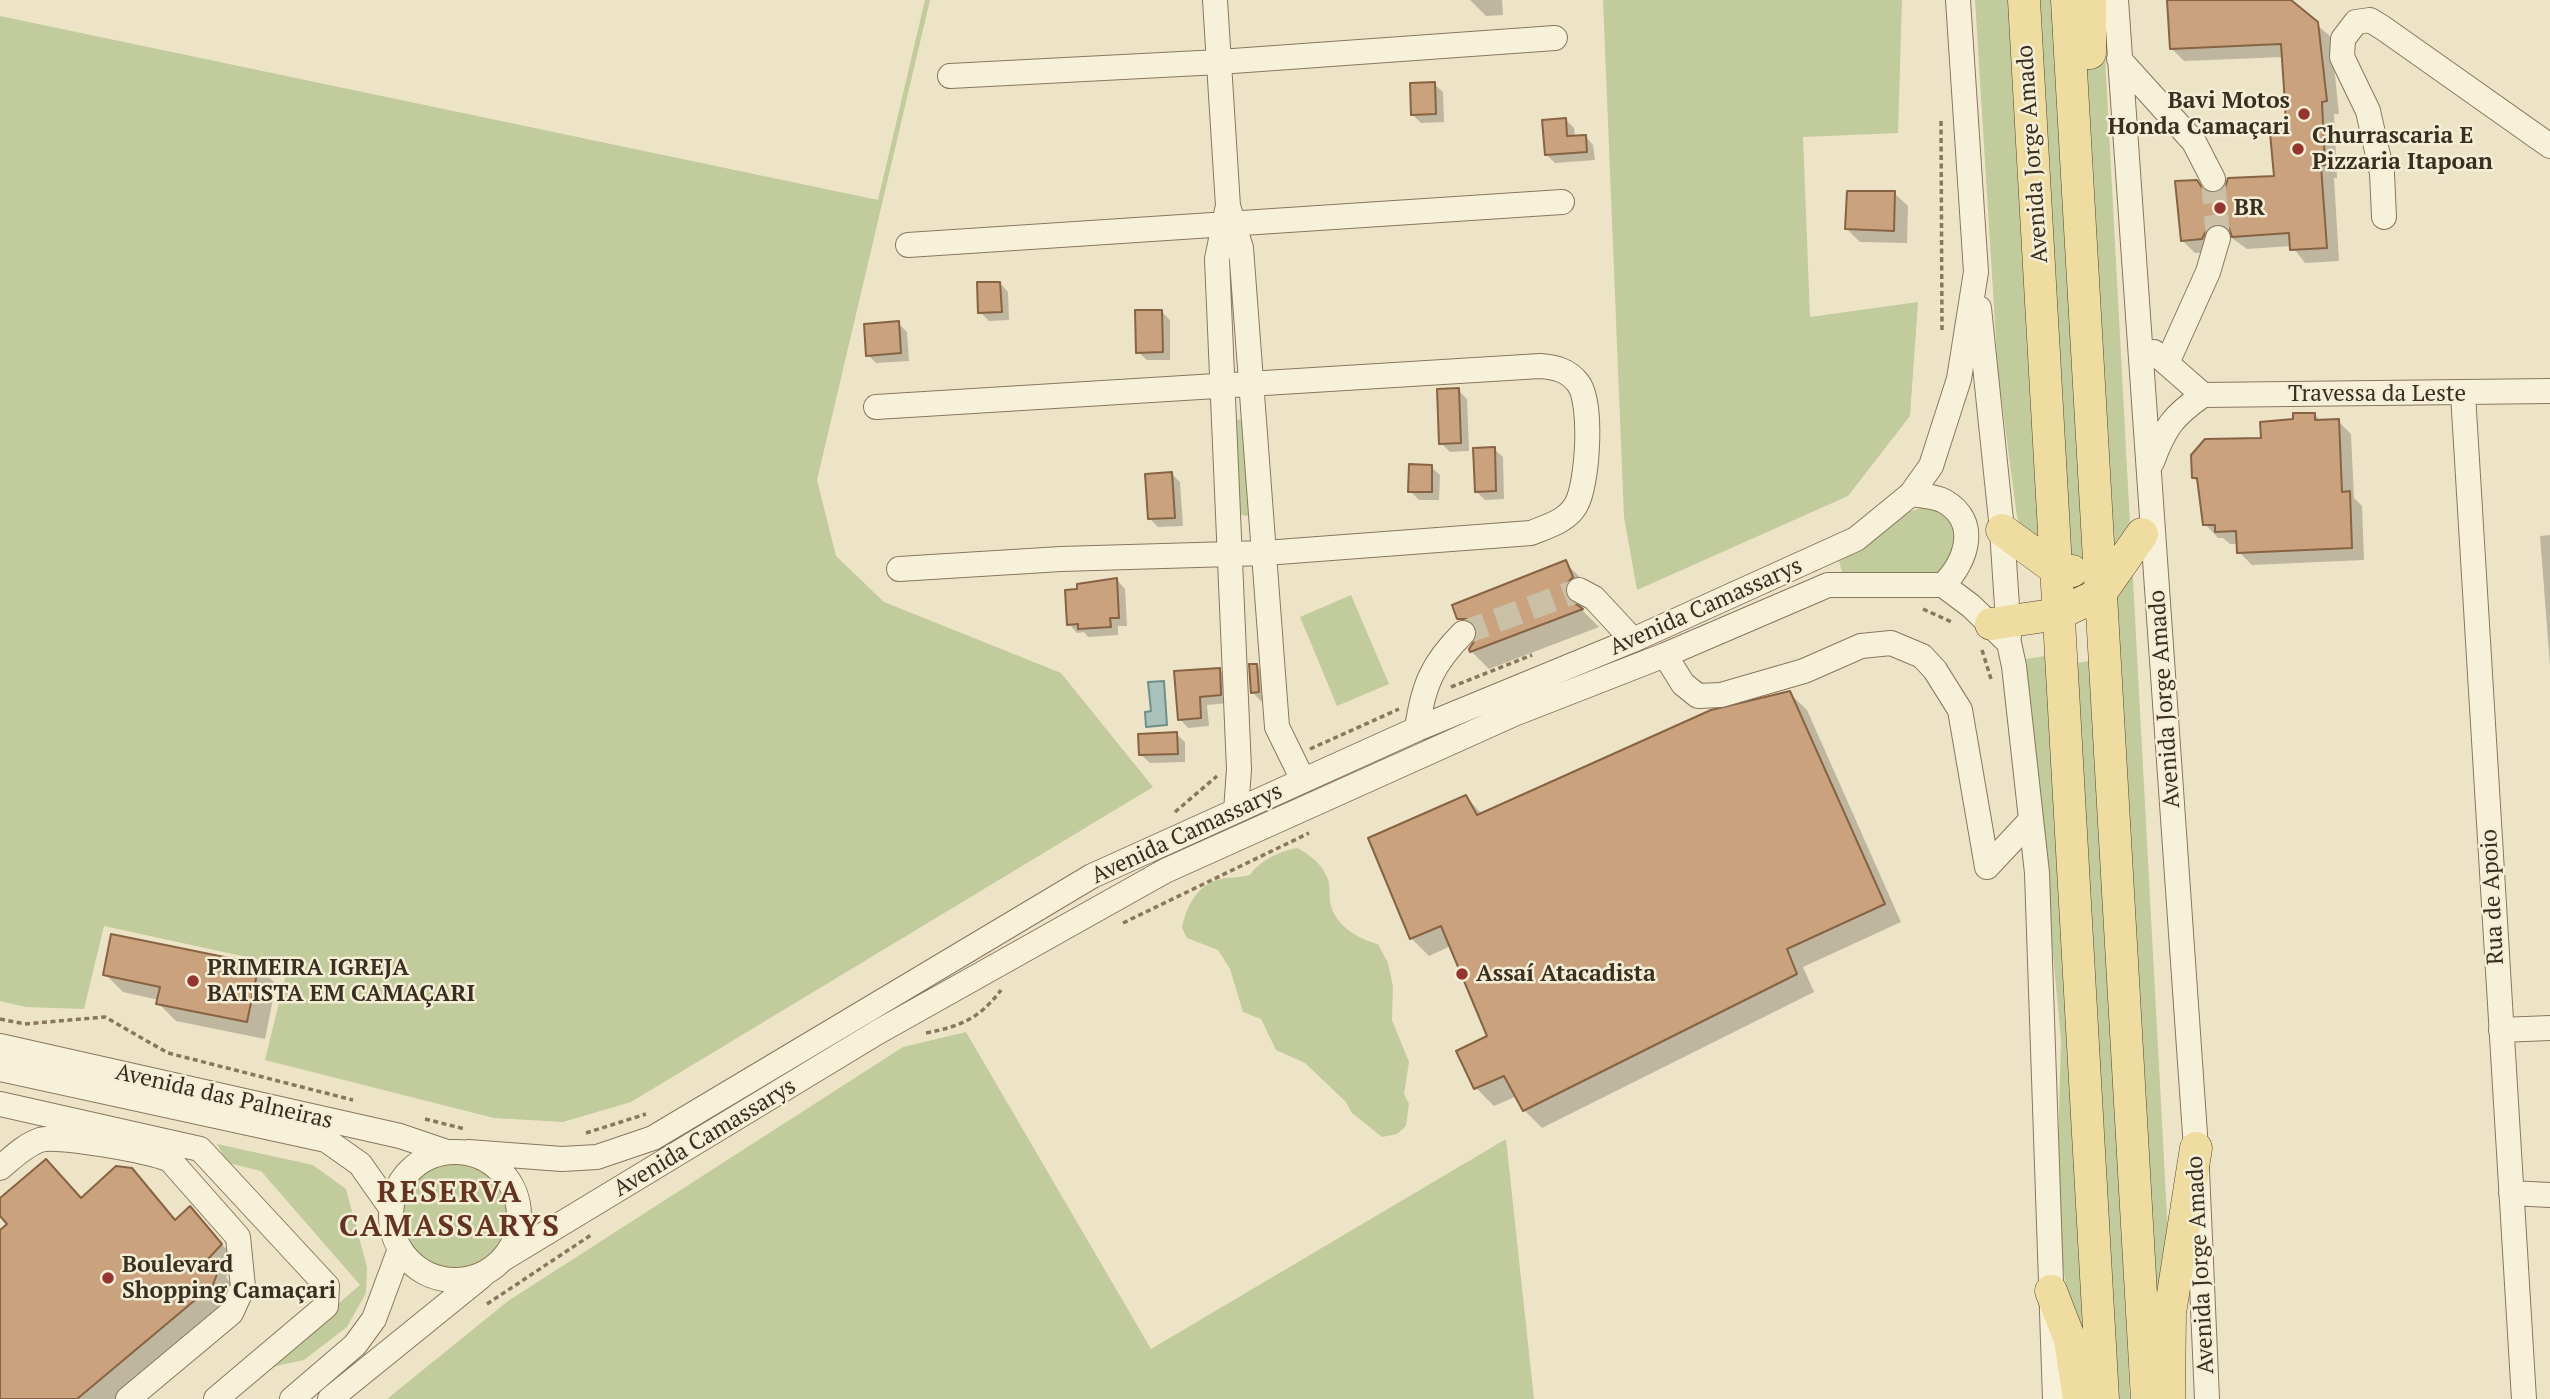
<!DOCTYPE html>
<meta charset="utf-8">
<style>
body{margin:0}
canvas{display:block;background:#ede4c7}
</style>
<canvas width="2550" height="1399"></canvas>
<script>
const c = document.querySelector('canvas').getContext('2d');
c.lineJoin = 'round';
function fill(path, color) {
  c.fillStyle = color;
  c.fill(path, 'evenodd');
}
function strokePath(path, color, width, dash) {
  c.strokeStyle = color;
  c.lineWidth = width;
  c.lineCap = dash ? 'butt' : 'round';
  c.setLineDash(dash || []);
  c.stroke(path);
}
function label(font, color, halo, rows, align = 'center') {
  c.font = font + ' "PT Serif",serif';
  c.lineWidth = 5;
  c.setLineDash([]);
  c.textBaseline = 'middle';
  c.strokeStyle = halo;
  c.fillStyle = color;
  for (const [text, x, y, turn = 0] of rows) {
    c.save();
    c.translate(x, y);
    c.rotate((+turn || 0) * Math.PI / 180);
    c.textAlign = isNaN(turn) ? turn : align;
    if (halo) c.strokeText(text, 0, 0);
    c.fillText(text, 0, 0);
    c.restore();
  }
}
const green = new Path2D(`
 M925,0h5l-113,480 19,76 48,46 177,71 92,114 -522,315 -68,20 -69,-4 -229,-58 23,-94 -184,-40 -20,83 -58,-2 -26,-6v-985l878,184z
 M1603,0h299l-4,133 -95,4 7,180 108,-15 -8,114 -62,80 -211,94 -13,-73z
 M1975,0h40l29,549 -20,-13 -7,-19 -19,-145z
 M2039,0h16l31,557 -17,6z
 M2077,0h25l66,1235 -5,51 -11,10z
 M1239,419l5,2 7,92 -4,3 -5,-1 -3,-5 -4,-87z
 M1926,506l18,5 13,14 -7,37 -15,13 -93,-3 -3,-11 70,-49z
 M1351,595l38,89 -52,22 -37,-89z
 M2051,655l41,744 -25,-106 -11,-69 5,-183 -35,-382z
 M2090,661l7,75 33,663h-17l-38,-736z
 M1298,848c11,7 22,14 28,27 5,9 3,17 4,27 4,23 28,37 48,42l10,19 5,24 -1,33 17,42 -5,32 5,10 -3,22 -9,8 -15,3 -30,-24 -6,-11 -41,-39 -29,-13 -15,-31 -18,-7 -13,-43 -12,-19 -31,-12 -5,-10c5,-25 18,-48 46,-50 8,-1 14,-1 22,-3 11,-16 30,-24 48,-27z
 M966,1032l185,317 355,-210 28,260h-1147l121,-98 395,-254z
 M217,1144l96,21 33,24 21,78 -1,26 -19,34 -43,33 -42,9 98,-84 -99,-114 -33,-8z
 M398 1215a57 57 0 1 1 114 0a57 57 0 1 1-114 0Z`);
const water = new Path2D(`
 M1164,681l3,44 -21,2 -1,-15 6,-1 -3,-29z`);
const shadow = new Path2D(`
 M1470,0h32l1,15 -17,1z
 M2288,0l43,37 8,77h-5l3,64h-3l5,83 -34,2 -13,-17 -45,3 -18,-13 -14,16 -20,1 -13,-13 14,-58 17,14 63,-19 12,-44 -5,-76 -99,4 -13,-13z
 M1434,84l9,8 1,30 -23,1 -9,-9z
 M1566,120l8,8 1,9 10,-1 8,9 2,15 -40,3 -9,-9z
 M1894,193l14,13 -1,37 -47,-1 -13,-13z
 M1000,283l8,9 1,28 -20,1 -9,-9z
 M1161,311l9,9v40h-23l-9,-8z
 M898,323l9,9 2,29 -33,2 -8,-8z
 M1458,390l9,9 2,52 -19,1 -9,-9z
 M2314,414l7,7h17l13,13 3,64 8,8 2,54 -112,5 -13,-13v-8h-9l-7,-6h-5l-13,-14 -5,-40 -7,-6 102,-58z
 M1494,449l9,8 1,42 -19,1 -9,-9z
 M1431,467l9,8 -1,25h-20l-9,-9z
 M1171,473l9,9 3,44 -25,1 -8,-8z
 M2550,535v131l-10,-130z
 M1565,563l18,17v31l16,16 -110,42 -18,-18 8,-13 -20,-20z
 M1117,580l8,9 2,37h-9v9l-30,2 -4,-5 -7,1 -8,-9z
 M1257,666l8,8 2,26 -6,1 -9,-9z
 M1219,669l9,9 1,25 -22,2 2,21 -21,2 -8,-9z
 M1789,693l18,17 94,212 -98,45 11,25 -272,136 -18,-18 -7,-14 -23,10 -18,-18 -17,-36 30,-15 -38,-91 -22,10 -18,-18 55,-141 16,17z
 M1176,734l9,8v20l-35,1 -9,-8z
 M258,966l18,18 -11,55 -89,-18 -18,-18 1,-3 -36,-8 -18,-18z
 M131,1169l46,52 13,-12 49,54 -13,14 9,13 -5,13 -114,96h-116v-167l9,-7 -9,-12v-13h82z`);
const building = new Path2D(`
 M2167,0h124l27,22 9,79 -5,1 3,63 -4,1 6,82 -37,2 -1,-17 -57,4 -3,-9 -7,-4 -14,3 -6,12 -21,2 -6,-60 22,-1 7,11 9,3 12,-6 3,-10 46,-2 -4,-43 16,-2 -1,-27 -4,-60 -111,5z
 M1435,82l1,32 -25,1 -1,-32z
 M1566,118l1,18 19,-1 1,17 -42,3 -3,-35z
 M1847,191h48l-1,40 -49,-2z
 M977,282h23l2,30 -24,1z
 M1135,310h27l1,42 -27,1z
 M899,321l2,32 -35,3 -2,-32z
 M1459,388l2,55 -22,1 -2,-55z
 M2293,413h22v7l24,-1 3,73 8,-1 2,57 -115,5 -1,-22 -21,1v-7h-12l-6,-47h-5l-1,-23 14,-16 56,-1 -1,-16 33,-3z
 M1495,447l1,44 -21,1 -2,-44z
 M1409,464l23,1v27h-24z
 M1172,472l3,46 -27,1 -3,-45z
 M1566,560l7,17 -7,7v13l17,12 -113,43 -1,-3 8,-12v-9l-10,-9h-10l-5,-14z
 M1117,578l2,40h-9l1,9 -33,2v-5l-11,1 -2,-35 12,-1v-5z
 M1249,664h8l2,28 -8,1z
 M1220,668l1,27 -21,2 1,21 -23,2 -4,-49z
 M1790,691l95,213 -98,45 10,25 -274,137 -19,-35 -30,13 -18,-38 31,-15 -46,-110 -31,13 -42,-101 98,-43 11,20 234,-105z
 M1177,732l1,22 -39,1 -1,-21z
 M111,934l148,30 -12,58 -91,-18 4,-17 -57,-12z
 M46,1159l35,39 35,-32 16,2 43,52 15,-14 32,38 -13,14 9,13 -5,14 -136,114h-77v-169l7,-6 -7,-8v-18z`);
const minorTunnel = new Path2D(`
 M2213,179l5,59
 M1463,633l116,-43`);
const path = new Path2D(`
 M1941,121l1,209
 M1923,609l31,14
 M1982,650l9,29
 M1451,687l81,-32
 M1310,749l89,-40
 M1175,812l42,-36
 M1123,923l186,-90
 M0,1019l25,5 80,-7 63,36 185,47
 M926,1033c35,-7 53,-14 75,-43
 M425,1119l40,10
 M586,1133l60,-19
 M487,1304l104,-69`);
const minor = new Path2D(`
 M1215,0l13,206 13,42 36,479 26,53
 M2116,0l80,1148 11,251
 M2119,59l75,83 19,37
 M950,76l269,-14 336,-24
 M1227,210l-10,49 22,510 -3,42
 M2384,217l-2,-44 -14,-62 -26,-54 1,-18 13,-17 14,-2 13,8 167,118
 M908,245l654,-43
 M1979,308l23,222 7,107
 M2154,352l49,43
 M2167,363l41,-91 10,-34
 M2463,394l61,1005
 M876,407l664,-41c15,1 28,4 38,17 15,19 10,101 -2,122 -9,16 -28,21 -45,28l-266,20 -204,6 -162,10
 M2152,462c13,-35 21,-46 51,-67l347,-4
 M1911,494c11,2 24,2 33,7 36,20 23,60 -1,84
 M1943,585l28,21 38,37 5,23 23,207 18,526
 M1579,590l15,8 39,42
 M1665,655l18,29 15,12 23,-1 83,-24 57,-25 30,-3 31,13 13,14 25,40 27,157
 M1417,729c6,-43 15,-65 46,-96
 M1987,867l44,-47
 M2501,1030l49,-2
 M0,1046l400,90 47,16
 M0,1069l326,71 34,24 31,44
 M0,1104l200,45 127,137 -1,20 -110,93
 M391 1216a64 64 0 1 1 128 0a64 64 0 1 1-128 0Z
 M468,1152l94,7 35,-2 56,-19 439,-262 325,-147 216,-89 223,-101 55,-45 20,-28 28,-87 17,-107 -18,-272
 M0,1168c12,-10 25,-23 40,-28 17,-6 112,12 130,20l68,77 5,50 -12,26 -103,86
 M2511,1193l39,2
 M503,1259l375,-227 287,-161 349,-157 151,-59 163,-70h115
 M292,1399l63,-54 19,-26 26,-70
 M330,1399l152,-123`);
const major = new Path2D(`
 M2024,0l79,1399
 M2067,0l80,1399
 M2090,0v53
 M2002,530l55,40 15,1
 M1991,624l67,-10 42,-20 42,-60
 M2051,1291l19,49 9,59
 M2169,1399l1,-86 26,-165`);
const markers = [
 [2304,114,7,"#95352f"],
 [2298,149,7,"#95352f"],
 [2220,208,7,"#95352f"],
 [1462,974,7,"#95352f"],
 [193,981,7,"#95352f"],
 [108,1278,7,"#95352f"]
];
const poiNames = [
 ["Bavi Motos",2290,101,"right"],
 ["Honda Camaçari",2290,127,"right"],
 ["Churrascaria E",2312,136],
 ["Pizzaria Itapoan",2312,162],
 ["BR",2234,208],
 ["PRIMEIRA IGREJA",207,968],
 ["BATISTA EM CAMAÇARI",207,994],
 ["Assaí Atacadista",1476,974],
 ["Boulevard",122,1265],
 ["Shopping Camaçari",122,1291]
];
const streetNames = [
 ["Avenida Jorge Amado",2033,154,-94],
 ["Travessa da Leste",2377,394],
 ["Avenida Camassarys",1706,607,-24],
 ["Avenida Jorge Amado",2165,699,-94],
 ["Avenida Camassarys",1187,834,-25],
 ["Rua de Apoio",2493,897,-93],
 ["Avenida das Palneiras",224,1097,13],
 ["Avenida Camassarys",705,1138,-31],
 ["Avenida Jorge Amado",2201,1265,-93]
];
const districtNames = [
 ["RESERVA",450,1193],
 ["CAMASSARYS",450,1227]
];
fill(green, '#c2cb9b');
fill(water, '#a8c1bb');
strokePath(water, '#6f8f8a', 2);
fill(shadow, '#0003');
fill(building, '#caa37e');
strokePath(building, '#876343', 2);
strokePath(minorTunnel, '#c9c0a6', 24, [24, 12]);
strokePath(minor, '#88775d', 26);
strokePath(major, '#564531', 33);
strokePath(path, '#88775d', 3.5, [5, 3.5]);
strokePath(minor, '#f8f1da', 24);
strokePath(major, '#eedca1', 32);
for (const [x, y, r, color] of markers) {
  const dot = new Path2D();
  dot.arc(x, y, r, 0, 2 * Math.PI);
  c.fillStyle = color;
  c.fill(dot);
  strokePath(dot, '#f5eed6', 2.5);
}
label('bold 23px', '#392e20', '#f5eed6', poiNames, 'left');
label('23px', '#392e20', '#f5eed6', streetNames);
c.letterSpacing = '2px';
label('bold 30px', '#643421', '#f5eed6', districtNames);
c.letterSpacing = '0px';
</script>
